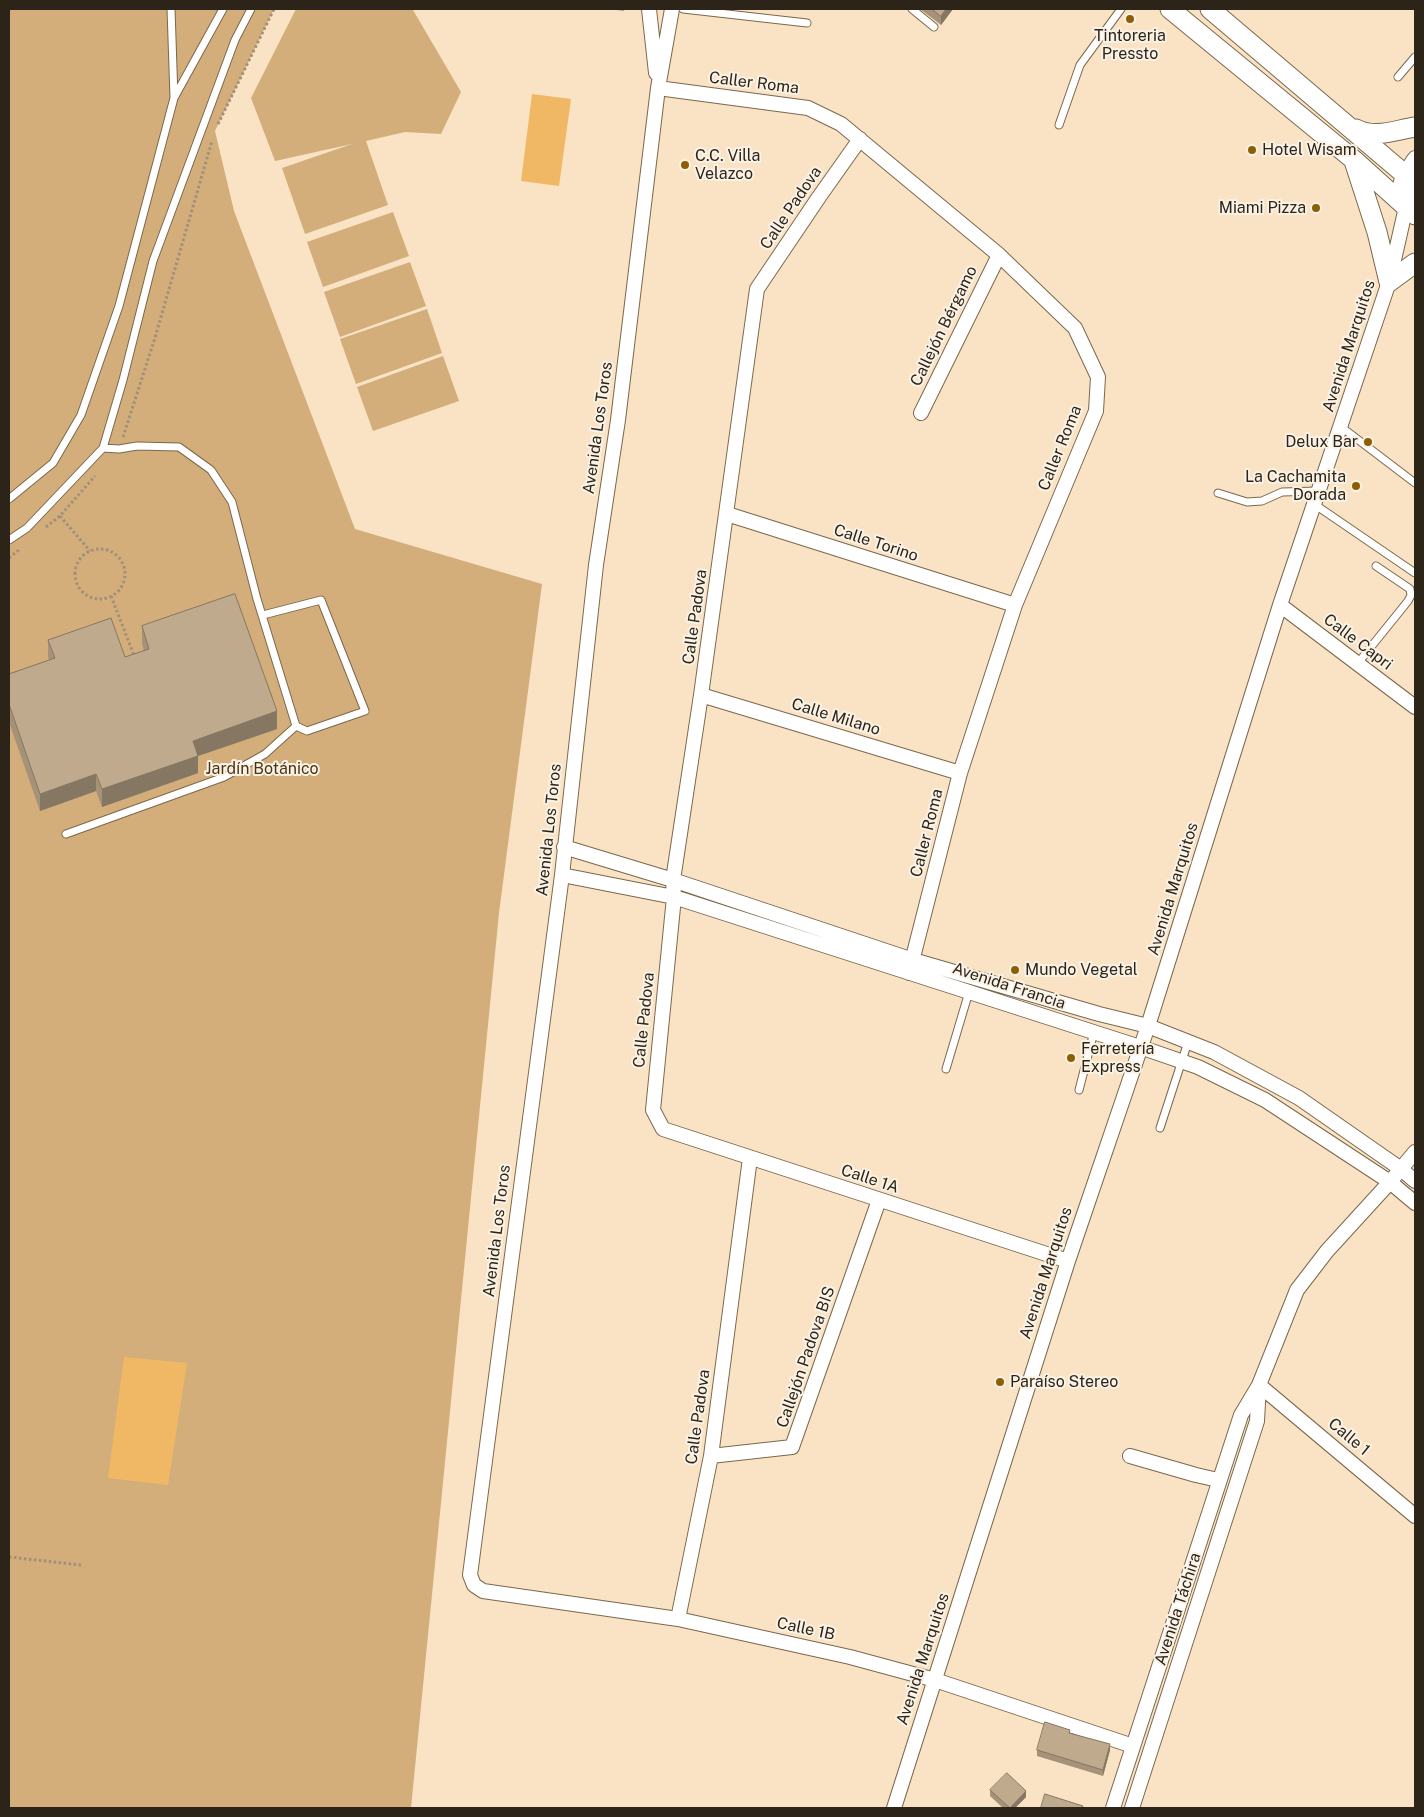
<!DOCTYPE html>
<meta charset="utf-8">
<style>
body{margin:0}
#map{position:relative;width:1424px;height:1817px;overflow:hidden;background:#f9e3c4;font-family:"Public Sans",sans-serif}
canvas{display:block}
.frame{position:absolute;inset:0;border:10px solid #2c2418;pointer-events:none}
</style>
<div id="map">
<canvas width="1424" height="1817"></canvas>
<div class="frame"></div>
</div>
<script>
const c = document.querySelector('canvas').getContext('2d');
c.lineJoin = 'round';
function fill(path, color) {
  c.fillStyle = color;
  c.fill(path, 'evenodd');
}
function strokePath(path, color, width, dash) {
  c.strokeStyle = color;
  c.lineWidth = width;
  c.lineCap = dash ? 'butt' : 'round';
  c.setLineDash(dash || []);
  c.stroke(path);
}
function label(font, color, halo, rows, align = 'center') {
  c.font = font + ' "Public Sans",sans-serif';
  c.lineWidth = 4;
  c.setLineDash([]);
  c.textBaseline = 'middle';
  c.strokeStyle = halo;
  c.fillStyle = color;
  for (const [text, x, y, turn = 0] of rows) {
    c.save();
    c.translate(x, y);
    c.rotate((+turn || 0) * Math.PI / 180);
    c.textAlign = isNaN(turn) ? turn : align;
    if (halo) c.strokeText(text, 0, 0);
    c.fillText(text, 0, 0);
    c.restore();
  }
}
const green = new Path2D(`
 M9,9h265l-59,122 19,80 121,318 187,55 -43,329 -88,895h-402z
 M296,9h118l-1,1 48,82 -20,42 -36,-2 -39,9 22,64 -83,29 -23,-66 70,-24 -77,17 -24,-63z
 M393,212l16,44 -86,31 -16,-45z
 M410,262l16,44 -86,31 -16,-45z
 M427,309l15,44 -86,31 -16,-45z
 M443,356l16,45 -86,30 -16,-44z`);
const water = new Path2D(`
 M532,94l39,5 -12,87 -38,-5z
 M124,1357l63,6 -19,122 -60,-7z`);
const path = new Path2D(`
 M218,124l56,-115
 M123,437l31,-96 58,-200
 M60,516l30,35
 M46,527l14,-11 35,-40
 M75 574a25 25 0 1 1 50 0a25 25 0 1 1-50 0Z
 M9,558l11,-9
 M111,596l24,62
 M9,1557l72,8`);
const lane = new Path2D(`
 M171,9l3,89
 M683,9l124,14
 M912,9l22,18
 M1398,77l17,-20
 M1059,125l21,-60 41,-56
 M1340,426l75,57
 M1218,493l29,9 15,-1 20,-9 36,-1
 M9,499l44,-36 28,-48 38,-109 55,-208 49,-89
 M1314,504l101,69
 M9,540l18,-12 76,-80 20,-68 30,-119 82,-221 16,-31
 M263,615l58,-15 44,111 -58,20 -11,-5
 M1358,663l50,-62 3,-6 -1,-6 -34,-23
 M66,834l158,-57 41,-23 31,-28 -39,-127 -25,-97 -21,-32 -32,-23 -42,-1 -18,3 -16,-1
 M946,1069l23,-77
 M1079,1090l15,-58
 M1160,1128l28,-86`);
const street = new Path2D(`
 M649,9l7,64
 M672,9l-14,79 -40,332 -22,145 -34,310 -92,700 4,10 9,6 195,28 172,38 85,23 198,66
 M658,88l150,20 33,16 158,131 76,73 23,49 -2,34 -81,194 -55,168 -51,200
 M860,139l-41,58 -62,92 -56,406 -28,185 1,17 -21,213 10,19 405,132
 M1400,202c-5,-17 6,-31 15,-44
 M921,413l78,-158
 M727,514l288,91
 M1280,605l135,102
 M701,695l259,78
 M564,847l109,33 240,80 186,54 49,12 66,26 85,46 102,71 14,12
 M562,875l112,22 466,150 58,20 67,33 125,82 25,21
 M1415,1152l-25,30 -63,69 -30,39 -38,95 156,131
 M711,1456l81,-9 87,-247
 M1130,1456l66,19 22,5
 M678,1619l33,-163 39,-298
 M894,1808l174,-547 80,-235 132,-421 109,-323 17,-75 3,-11 6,-10
 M1113,1808l128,-393 18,-30 -2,36 -125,387`);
const secondary = new Path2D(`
 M1170,9l184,151 61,55
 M1210,9l205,174
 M1356,129c19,10 39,1 59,-2
 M1354,161l23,71 12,50 26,-19`);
const wall = new Path2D(`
 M610,9h14v2z
 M920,9h33l-12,16z
 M142,626l135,103 -79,27v17l-96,34 -6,-16 -56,20 -31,-89v-48l40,-14 -1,-3v-17l77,17 19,-6 -2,-7z
 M1070,1733l40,17 -7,26 -66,-20v-6z
 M990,1790l36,7 -11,11h-12l-13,-12z`);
const shadedWall = new Path2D(`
 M946,9h7l-12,16v-9z
 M277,711v18l-79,27v17l-96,34v-18l91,-48z
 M96,774v17l-56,20v-17z
 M1110,1744v6l-7,26v-6z
 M1026,1791v6l-11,11h-5z`);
const building = new Path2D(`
 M932,9h14l-5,7z
 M235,594l42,117 -84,30 5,15 -96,33 -6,-15 -56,20 -31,-90v-30l46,-16 -7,-18 63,-22 14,39 24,-8 -7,-23z
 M1045,1722l25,8 -1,3 41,11 -7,26 -66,-20z
 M1007,1773l19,18 -16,17 -20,-18z
 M1045,1794l38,12 -1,2h-41z`);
const markers = [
 [1130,19,5,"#8d5f05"],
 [1252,150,5,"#8d5f05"],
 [685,165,5,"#8d5f05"],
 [1316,208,5,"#8d5f05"],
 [1368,442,5,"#8d5f05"],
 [1356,486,5,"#8d5f05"],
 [1015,970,5,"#8d5f05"],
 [1071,1058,5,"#8d5f05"],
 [1000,1382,5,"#8d5f05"]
];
const poiNames = [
 ["Tintoreria",1130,36,"center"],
 ["Pressto",1130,54,"center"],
 ["Hotel Wisam",1262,150],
 ["C.C. Villa",695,156],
 ["Velazco",695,174],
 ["Miami Pizza",1306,208,"right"],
 ["Delux Bar",1358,442,"right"],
 ["La Cachamita",1346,477,"right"],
 ["Dorada",1346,495,"right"],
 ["Mundo Vegetal",1025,970],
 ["Ferretería",1081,1049],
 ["Express",1081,1067],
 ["Paraíso Stereo",1010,1382]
];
const streetNames = [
 ["Caller Roma",754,83,7],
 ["Calle Padova",791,208,-56],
 ["Callejón Bérgamo",944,326,-64],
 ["Avenida Marquitos",1349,346,-72],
 ["Avenida Los Toros",598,428,-82],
 ["Caller Roma",1060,448,-68],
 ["Calle Torino",876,543,18],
 ["Calle Padova",695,617,-82],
 ["Calle Capri",1358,642,37],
 ["Calle Milano",836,717,17],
 ["Avenida Los Toros",549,830,-84],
 ["Caller Roma",927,833,-76],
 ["Avenida Marquitos",1173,889,-73],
 ["Avenida Francia",1009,986,18],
 ["Calle Padova",644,1020,-84],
 ["Calle 1A",870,1179,18],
 ["Avenida Los Toros",497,1231,-83],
 ["Avenida Marquitos",1046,1273,-72],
 ["Callejón Padova BIS",806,1357,-71],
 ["Calle Padova",698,1417,-82],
 ["Calle 1",1349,1437,40],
 ["Avenida Táchira",1178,1609,-72],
 ["Calle 1B",806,1629,12],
 ["Avenida Marquitos",923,1659,-72]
];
const parkNames = [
 ["Jardín Botánico",262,769]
];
fill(green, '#d3ae7b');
fill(water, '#f0b865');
strokePath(lane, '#7b684c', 9);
strokePath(street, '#7b684c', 16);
strokePath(secondary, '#7b684c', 21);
strokePath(path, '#a0907a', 3, [2.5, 2.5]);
strokePath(lane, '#fff', 7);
strokePath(street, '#fff', 14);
strokePath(secondary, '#fff', 19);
fill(wall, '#a59279');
fill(shadedWall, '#867763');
fill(building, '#c0aa8d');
strokePath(building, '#867763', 1);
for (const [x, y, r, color] of markers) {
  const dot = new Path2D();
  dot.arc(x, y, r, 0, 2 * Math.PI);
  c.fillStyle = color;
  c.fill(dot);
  strokePath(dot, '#fbf2e6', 2);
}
label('16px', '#2c2418', '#fbf2e6', poiNames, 'left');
label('16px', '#2c2418', '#fbf2e6', streetNames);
label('16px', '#4a3310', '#fbf2e6', parkNames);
</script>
